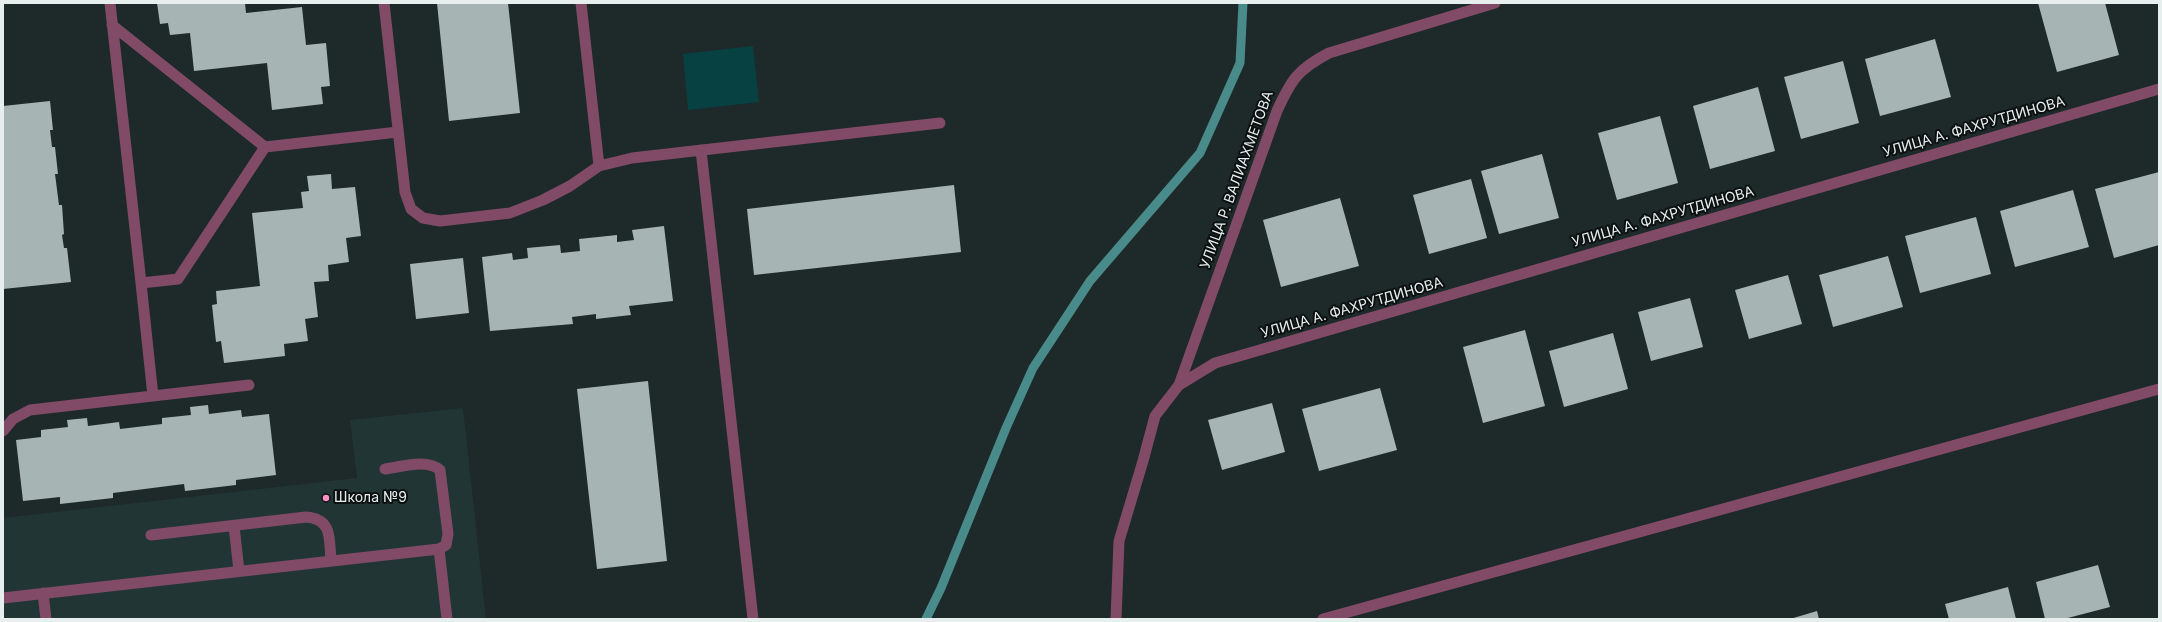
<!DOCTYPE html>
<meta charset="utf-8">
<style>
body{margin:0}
#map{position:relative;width:2162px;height:622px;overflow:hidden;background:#1e2929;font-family:Inter,sans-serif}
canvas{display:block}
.frame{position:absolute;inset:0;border:4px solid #e7efee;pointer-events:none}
</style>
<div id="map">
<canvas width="2162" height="622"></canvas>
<div class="frame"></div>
</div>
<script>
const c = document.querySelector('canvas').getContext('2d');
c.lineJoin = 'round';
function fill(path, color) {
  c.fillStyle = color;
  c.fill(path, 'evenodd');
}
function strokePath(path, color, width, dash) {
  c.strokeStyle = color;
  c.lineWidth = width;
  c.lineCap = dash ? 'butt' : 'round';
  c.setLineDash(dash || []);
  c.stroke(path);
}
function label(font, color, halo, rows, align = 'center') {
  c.font = font + ' Inter,sans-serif';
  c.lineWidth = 4;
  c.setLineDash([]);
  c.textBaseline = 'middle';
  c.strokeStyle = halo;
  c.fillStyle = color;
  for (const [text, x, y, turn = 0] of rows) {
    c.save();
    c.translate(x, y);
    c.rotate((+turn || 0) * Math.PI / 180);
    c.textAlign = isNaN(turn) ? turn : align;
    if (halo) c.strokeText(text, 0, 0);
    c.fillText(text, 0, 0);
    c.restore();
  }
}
const built = new Path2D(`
 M463,408l23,211h-483v-101l354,-40 -7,-58z`);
const green = new Path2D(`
 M753,46l6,56 -71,8 -5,-56z`);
const stream = new Path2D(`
 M926,619l15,-31 65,-160 27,-60 57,-87 110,-128 40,-90 3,-60`);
const building = new Path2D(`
 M157,3h88l1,10 56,-6 4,38 20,-2 4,43 -9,1 2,17 -51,6 -5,-47 -73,8 -4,-38 -20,2 -2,-12 -8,1z
 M437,3h71l12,110 -71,8z
 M2038,3h67l14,52 -62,17z
 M1935,39l16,58 -71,19 -15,-57z
 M1843,61l16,62 -58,16 -17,-62z
 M1758,87l17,64 -65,18 -17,-63z
 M50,101l3,29h-3l2,17h3l3,27h-3l4,31h3l2,29 -2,1 2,13h3l4,34 -68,7v-183z
 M1660,116l18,67 -61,17 -19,-67z
 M1542,154l17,64 -60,16 -18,-63z
 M2159,172v73l-45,13 -19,-69z
 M331,174l1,15 23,-2 6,49 -15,2 3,24 -21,3 1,16 -15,1 4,35 -13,2 3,22 -24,3 1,12 -61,7 -3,-22 -5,1 -4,-37 5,-1 -1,-13 44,-5 -8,-73 51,-5 -2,-16 8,-1 -2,-15z
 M1471,179l16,59 -58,16 -16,-59z
 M954,185l7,67 -207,23 -7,-66z
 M2073,190l16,57 -74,20 -15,-56z
 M1340,198l19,68 -78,21 -18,-67z
 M1976,217l15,57 -71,19 -15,-57z
 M664,226l9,75 -44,5 2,9 -35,4v-5l-24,3 1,7 -83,7 -8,-74 30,-4 1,7 15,-2 -1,-10 33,-3 1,8 19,-2 -1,-12 38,-4v7l17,-2 -2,-10z
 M1888,256l15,51 -70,20 -14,-52z
 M463,258l6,55 -53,6 -6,-55z
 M1788,275l14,49 -53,15 -14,-49z
 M1690,298l13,49 -52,14 -13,-49z
 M1525,330l20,76 -62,17 -20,-76z
 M1613,333l15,56 -64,18 -15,-56z
 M648,381l19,180 -70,8 -20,-180z
 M1380,388l17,62 -78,21 -17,-62z
 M1272,403l13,49 -63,18 -14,-50z
 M208,405l1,9 32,-4 1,7 27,-3 7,61 -40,5v5l-51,6 -1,-7 -71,9v5l-53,6v-7l-37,4 -7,-61 25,-3v-7l27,-3 -1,-7 20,-2 1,8 31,-4 1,7 42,-5v-6l29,-3 -1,-8z
 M2098,565l12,42 -46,12h-19l-9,-37z
 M2008,587l8,32h-67l-4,-15z
 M1817,611l2,8h-29z`);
const service = new Path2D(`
 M110,3l31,280 37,-4 87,-132
 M384,3l21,189 6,17 12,9 17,3 70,-8 33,-13 27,-14 29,-20 33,-8 308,-35
 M581,3l18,163
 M112,25l153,122 133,-15
 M701,150l52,469
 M141,283l12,113
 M3,431l10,-12 17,-9 219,-25
 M234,526l5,45
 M151,535l155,-18c27,2 23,22 25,44
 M439,549l8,70
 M43,593l3,26
 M3,598l436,-49 7,-4 2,-11 -8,-64c-13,-12 -39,-3 -55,-1
 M1323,619l836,-230`);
const minor = new Path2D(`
 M1179,385l36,-22 944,-274
 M1116,619l3,-78 24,-80 12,-45 24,-31 98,-274c14,-31 21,-42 52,-58l166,-50`);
const markers = [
 [326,498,4,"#fa8fc8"]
];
const streetNames = [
 ["УЛИЦА А. ФАХРУТДИНОВА",1974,127,-16],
 ["УЛИЦА Р. ВАЛИАХМЕТОВА",1237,180,-70],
 ["УЛИЦА А. ФАХРУТДИНОВА",1663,217,-16],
 ["УЛИЦА А. ФАХРУТДИНОВА",1352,308,-16]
];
const poiNames = [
 ["Школа №9",334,498]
];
fill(built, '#213535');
fill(green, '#084142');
strokePath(stream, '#498a8b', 9);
fill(building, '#a7b4b4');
strokePath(service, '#814b68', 11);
strokePath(minor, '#814b68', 11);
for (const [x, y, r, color] of markers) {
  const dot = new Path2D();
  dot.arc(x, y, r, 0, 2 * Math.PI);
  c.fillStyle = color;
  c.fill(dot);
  strokePath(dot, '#0c1010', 1.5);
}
label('14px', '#e7efee', '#0c1010', streetNames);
label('14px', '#e7efee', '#0c1010', poiNames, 'left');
</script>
